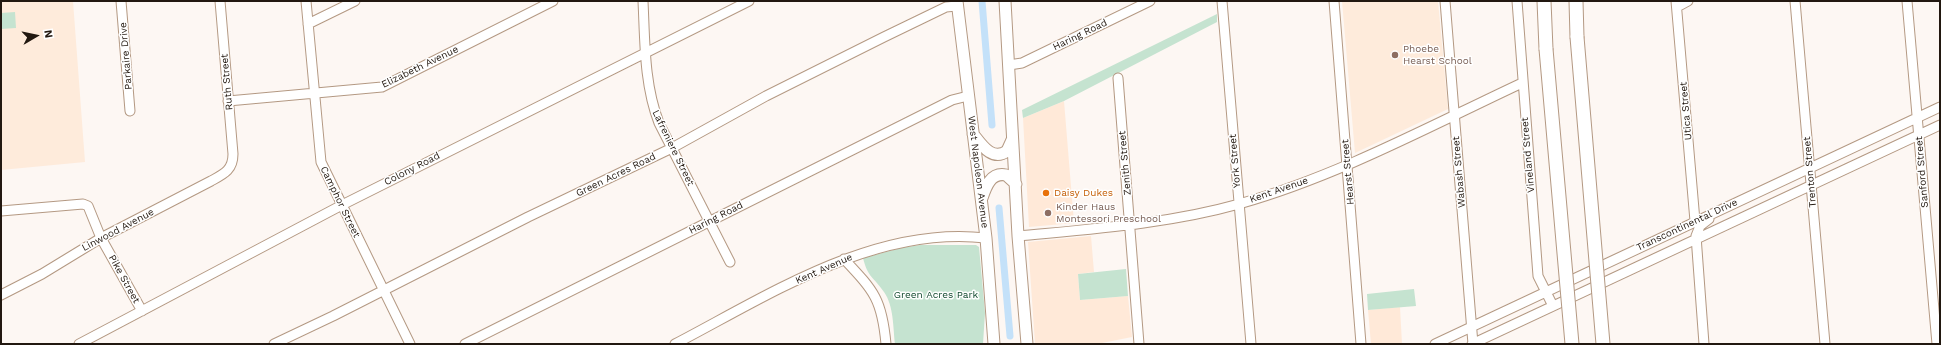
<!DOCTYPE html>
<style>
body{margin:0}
#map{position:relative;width:1941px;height:345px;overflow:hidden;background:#fdf7f3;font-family:"Work Sans",sans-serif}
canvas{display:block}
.frame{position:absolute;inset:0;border:2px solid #221810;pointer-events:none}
.north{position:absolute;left:16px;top:16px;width:40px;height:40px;-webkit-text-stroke:3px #fff;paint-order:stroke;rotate:81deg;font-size:11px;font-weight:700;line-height:16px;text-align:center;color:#221810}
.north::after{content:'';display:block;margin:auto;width:14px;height:18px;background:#221810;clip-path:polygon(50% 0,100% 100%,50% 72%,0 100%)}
</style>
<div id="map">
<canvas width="1941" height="345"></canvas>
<div class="frame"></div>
<div class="north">N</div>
</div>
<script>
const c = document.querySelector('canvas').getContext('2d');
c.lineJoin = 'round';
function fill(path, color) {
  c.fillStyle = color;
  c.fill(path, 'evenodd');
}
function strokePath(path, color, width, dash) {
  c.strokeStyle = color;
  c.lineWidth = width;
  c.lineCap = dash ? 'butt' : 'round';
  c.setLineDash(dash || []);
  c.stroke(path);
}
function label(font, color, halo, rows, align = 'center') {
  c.font = font + ' "Work Sans",sans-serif';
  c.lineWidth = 3;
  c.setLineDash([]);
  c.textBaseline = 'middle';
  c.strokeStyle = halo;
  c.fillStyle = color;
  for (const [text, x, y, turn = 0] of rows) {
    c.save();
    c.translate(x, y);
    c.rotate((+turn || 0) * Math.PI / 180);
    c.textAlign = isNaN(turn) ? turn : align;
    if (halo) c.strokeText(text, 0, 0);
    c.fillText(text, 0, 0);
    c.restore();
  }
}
const built = new Path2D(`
 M1064,101l10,122 -45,4 -6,-109z
 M1091,236l3,36 -16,2 2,26 48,-4 4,41 -35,7h-62l-7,-102z
 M1400,307l2,37h-31l-3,-34z`);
const education = new Path2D(`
 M1,1h72l12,161 -84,8z
 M1342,1h96l10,108 -93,44z`);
const green = new Path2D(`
 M15,12l1,16 -15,1v-16z
 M1217,14v8l-153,79 -41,17 -1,-8z
 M920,245h56l3,2 6,66 -2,31h-88c-2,-16 -1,-38 -11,-52 -11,-16 -16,-14 -21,-34l38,-10z
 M1126,269l2,27 -48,4 -2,-26z
 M1414,289l2,17 -48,4 -1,-16z`);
const canal = new Path2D(`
 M982,1l10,124
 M999,208l11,128`);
const minor = new Path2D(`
 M121,1l9,110
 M306,1l15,161 89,182
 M643,1c2,41 1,83 16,122l71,139
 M1222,1l29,343
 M1334,1l27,343
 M1445,1l28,343
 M1517,1l21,275 15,30
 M1676,1l19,220
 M1795,1l30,343
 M1907,1l30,343
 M1677,7l11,-6
 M308,24l47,-23
 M1009,65l13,-2 128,-62
 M1118,78l21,266
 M228,101l154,-14 171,-86
 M1,211l82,-7 5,2 13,32 41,73
 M1018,236c74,-7 150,-12 221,-32 99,-28 191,-78 283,-121
 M844,259c30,32 38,40 42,85
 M1,295l41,-21 59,-36 110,-57c13,-7 22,-11 22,-27l-13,-153
 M79,344l263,-139 407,-204
 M274,344l59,-28 195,-99 144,-69 94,-52 118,-59 62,-30 11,-1
 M465,344l487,-244 16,-4
 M675,344c94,-49 200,-119 311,-106
 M1435,344l505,-237
 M1472,344l468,-219
 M1704,344l-8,-108 4,-10 9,-7`);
const major = new Path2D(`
 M957,1l29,237 8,106
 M1005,1l13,235 9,108
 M973,134c8,10 19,28 34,17l5,-11
 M982,198c4,-12 9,-26 24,-23l10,9`);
const highway = new Path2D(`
 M1544,1l2,48
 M1576,1l1,36`);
const highwayBridge = new Path2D(`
 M1577,37l26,307
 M1546,49l26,295`);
const markers = [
 [1395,55,4,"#8d6e63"],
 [1046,193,4,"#e8710a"],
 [1048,213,4,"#8d6e63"]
];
const streetNames = [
 ["Haring Road",1080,35,-26],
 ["Parkaire Drive",126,56,-95],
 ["Elizabeth Avenue",420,67,-26],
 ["Ruth Street",227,82,-95],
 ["Utica Street",1686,111,-95],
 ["Lafreniere Street",673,148,64],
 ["Vineland Street",1528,155,-95],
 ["York Street",1235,161,-95],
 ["Zenith Street",1125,163,-95],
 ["Colony Road",412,169,-27],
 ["West Napoleon Avenue",978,172,83],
 ["Hearst Street",1348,172,-95],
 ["Wabash Street",1459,172,-95],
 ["Trenton Street",1810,172,-95],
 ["Sanford Street",1922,172,-95],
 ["Green Acres Road",616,175,-26],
 ["Kent Avenue",1279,190,-19],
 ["Camphor Street",340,202,64],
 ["Haring Road",716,218,-27],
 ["Transcontinental Drive",1687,225,-25],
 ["Linwood Avenue",118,230,-28],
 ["Kent Avenue",824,269,-24],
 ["Pike Street",124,279,61]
];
const educationNames = [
 ["Phoebe",1403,49],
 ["Hearst School",1403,61],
 ["Kinder Haus",1056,207],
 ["Montessori Preschool",1056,219]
];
const foodNames = [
 ["Daisy Dukes",1054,193]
];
const parkNames = [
 ["Green Acres Park",936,295]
];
fill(built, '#ffe9d8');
fill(education, '#feebdb');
fill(green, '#c5e3d0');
strokePath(canal, '#c4e1f9', 7);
strokePath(minor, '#b49983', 11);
strokePath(major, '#b49983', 13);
strokePath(highway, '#b49983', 15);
strokePath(minor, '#fff', 9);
strokePath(major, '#fff', 11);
strokePath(highway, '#fff', 13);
strokePath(highwayBridge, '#b49983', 15, []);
strokePath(highwayBridge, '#fff', 13);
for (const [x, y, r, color] of markers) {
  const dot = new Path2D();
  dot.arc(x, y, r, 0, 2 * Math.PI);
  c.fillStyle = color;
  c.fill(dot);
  strokePath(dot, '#fff', 1.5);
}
label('10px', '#221810', '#fff', streetNames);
label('10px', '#785e54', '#fff', educationNames, 'left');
label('10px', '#c56008', '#fff', foodNames, 'left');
label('10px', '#0e472b', '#fff', parkNames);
</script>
